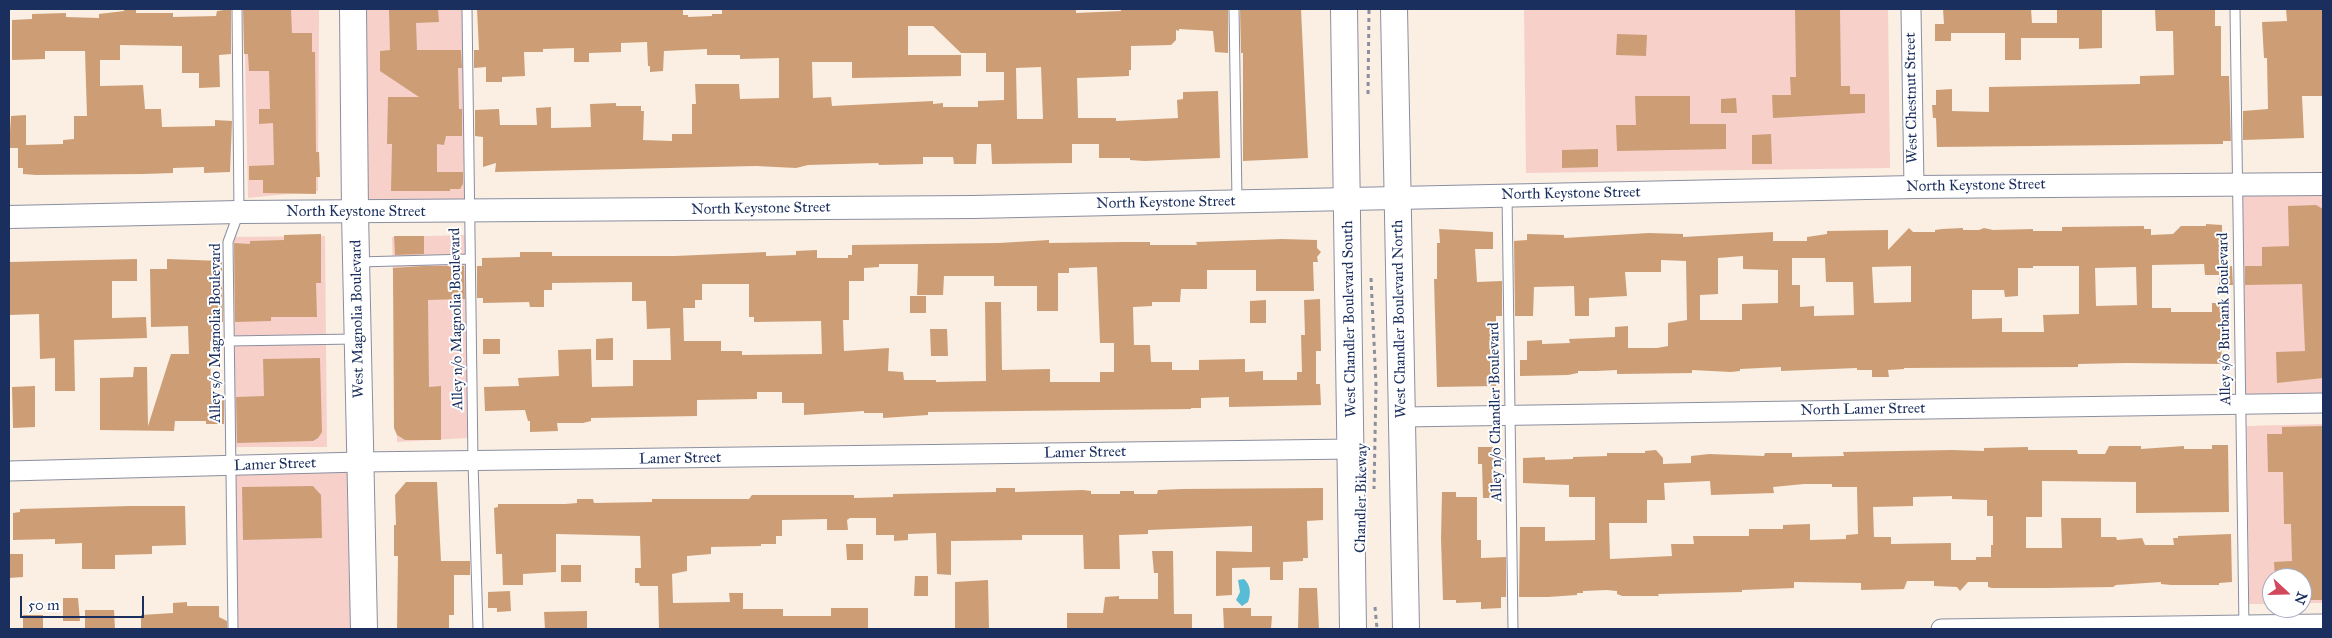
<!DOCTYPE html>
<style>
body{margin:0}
#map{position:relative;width:2332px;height:638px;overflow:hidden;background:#faefe2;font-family:"IM FELL Great Primer",serif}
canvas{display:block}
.frame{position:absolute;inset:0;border:10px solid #1b2f5e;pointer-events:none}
.north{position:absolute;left:2262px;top:568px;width:50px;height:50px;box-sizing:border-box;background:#fff;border:1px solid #a4acbf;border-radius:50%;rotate:111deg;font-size:14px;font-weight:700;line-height:20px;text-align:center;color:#1b2f5e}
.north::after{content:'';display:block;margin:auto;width:18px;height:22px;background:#d1495b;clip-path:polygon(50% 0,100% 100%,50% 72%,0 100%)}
.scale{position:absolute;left:20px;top:596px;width:124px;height:22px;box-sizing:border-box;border:2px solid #1b2f5e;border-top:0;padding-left:6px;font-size:15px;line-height:18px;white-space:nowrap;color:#1b2f5e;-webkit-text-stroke:4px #fff;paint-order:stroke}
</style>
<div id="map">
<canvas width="2332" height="638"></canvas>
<div class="frame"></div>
<div class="north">N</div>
<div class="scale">50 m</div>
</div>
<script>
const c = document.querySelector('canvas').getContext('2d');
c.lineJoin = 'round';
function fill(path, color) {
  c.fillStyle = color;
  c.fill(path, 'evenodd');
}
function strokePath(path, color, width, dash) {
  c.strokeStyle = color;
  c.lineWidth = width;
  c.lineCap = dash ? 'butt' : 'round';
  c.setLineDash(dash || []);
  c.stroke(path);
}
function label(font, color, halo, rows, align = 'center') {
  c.font = font + ' "IM FELL Great Primer",serif';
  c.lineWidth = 4;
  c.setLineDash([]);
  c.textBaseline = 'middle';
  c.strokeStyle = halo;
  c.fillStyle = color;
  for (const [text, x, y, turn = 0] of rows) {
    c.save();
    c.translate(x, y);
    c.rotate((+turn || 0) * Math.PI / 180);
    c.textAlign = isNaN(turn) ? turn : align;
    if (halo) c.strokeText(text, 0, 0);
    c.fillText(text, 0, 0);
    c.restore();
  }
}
const built = new Path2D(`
 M244,9h75l-1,182 -70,7z
 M357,9h110l6,200 -114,1z
 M1524,9h364l2,159 -364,5z
 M2236,183l87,4v217l-84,3z
 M466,235l2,203 -71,4 -5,-205z
 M325,236l2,211h-92l-1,-210z
 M2323,424v179h-21v-25h-30v26h-23l-2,-178z
 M361,462l3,167h-131l-2,-162z`);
const water = new Path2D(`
 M1244,579c7,6 7,15 4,23l-6,4 -6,-6 4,-8 -2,-12z`);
const building = new Path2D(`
 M124,9h12v4h37v4l43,-1 1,-5 14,-2v45l-12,1 1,32 -21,1v-15h-17v-27l-62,-1v15h-20v26l43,-1 2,24h16l1,18 53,-1v-6l17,1 -2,51 -26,1v-6l-31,1v5l-30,1 -107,1 -13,-1v-6h-5v-20h-9l2,-32 15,-1v30l37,-1v-4l11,-1v-23h13l-2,-65h-40v8l-33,1v-40l20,-1v-5l34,-1v4l33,1v-4l25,-3z
 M243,9h48l1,24h20v19h3l1,100h3l1,25h-4v17l-53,-1v-13h-14v-14l25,-1 -1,-42 -14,1v-15h11l-1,-38h-20l-1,-17h-4z
 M389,9h49l1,13 -23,1 1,27h44l1,18h-4l1,41h3v27h-16l-2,9 -7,-1v28h26v12l-3,5h-10v2h-59l1,-47h-5l1,-47h31l-39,-26v-20l10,-1z
 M477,9h206v6h5v2l24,-1v-2h10v-5h354v4l45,-2v-2h107v44l-13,-1 -2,-21 -34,-2v2l-3,-1v10l-5,5 -40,1v24h-2v6l-52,2 1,40h38v3l62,-3 -1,-18 6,-1v-7l35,-1 2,67 -76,3 -14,-1v-2h-31v-14h-27v19l-80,1 -1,-20h-14l-1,20h-22l-1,-7h-30v7l-44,1 -1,-2 -70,2 -12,3 -40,-2 -261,6 1,-9 -13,4v-30l-8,-1v-26l24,-1 1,16h37l-1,-17 15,-1v21l40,-1 -1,-23 26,-1v3h25v5h3l-1,29 29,1v-7h20v-30h4l-1,-20h44l1,15 39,-1v-40l-39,1v-4h-33v-6l-43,2 -1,20 -13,1v-6h-2l-1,-24 -26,1v9l-32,1v9h-15v-14l-31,1v3h-19l1,24 -23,1v5h-16v-15l-12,1v-18h5zM908,26h25l28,27h25v19h18v28l-26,1v6h-35v-4l-10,1v-3l-101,5 -1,-9 -18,1 -1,-36h40v16l109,-2v-21h-53zM1041,67l2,52h-26l-1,-51z
 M1240,9h61l7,149 -65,3v-108h-2z
 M1795,9h45l1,77h9v8h15v19l-92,5 -1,-23h19l-1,-18h6z
 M1943,9h88l1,14h25v-14h45v39l-23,1v-11h-58v22h-16v-27h-54v8h-16v-17h9z
 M2155,9h60v17h6v50h8l2,65h-8v3l-286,3 -1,-29h-3l-1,-13h4v-15l16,-1v22l37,1v-25l151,-3v-8l34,-1 -1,-44h-17z
 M2286,9h37v87h-21l2,42 -61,2v-29l25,-2 -1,-51h-3l-2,-36 25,-1z
 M1617,34l30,1 -1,21 -30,-1z
 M1635,96h55v28h36v25l-109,2 -1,-26h20z
 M1736,98l1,15h-16v-14z
 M1771,134l1,30h-20v-29z
 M1598,149v18l-36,1v-18z
 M2316,205l7,4v169l-46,5 -1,-31 29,-1 -3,-67 -57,1v-19h17v-19l27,-1 -1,-40z
 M2206,224l16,1v42l10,-1 1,19h-14v-10h-14l-1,-11 -52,1v43h19v4h41v-9h14v35h-5l1,26 -96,-1 -48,1v3l-174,1v1l-16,1 1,7h-17v-7h-15v-2l-76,3v-4l-41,2v2l-9,1 -39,-2v3l-75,1v-4l-21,1h-18v2l-10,2 -48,1v-16h7v-19l15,-1v4l28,-1 -1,-4 46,-2v-10l13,-1v22h29l11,-2v-23l19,-3 -1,-59 -25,-1v12h-36l2,24 -38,2v18h-14l-1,-30 -40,1 -1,29h-18l-1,-75 13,-1v-6l37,1v3l85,-5 34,1v3l90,-5v9h34v-4l20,-3v-3l61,-1v20l21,-22 4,4h22v-2l7,-1 21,-1v2h16l5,-2 9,2 40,-1v2h29v-4l82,-1v3h7v6l22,-1 8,-8h25zM1743,256v13l35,1v33l-36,1v16h-42v-25l18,-1v-36zM1792,258h33l1,24h27l1,33 -40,1v-10l-14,1v-22h-8zM1911,266v36l-37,1 -2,-36zM2033,266h46v48l-36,1 1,17h-42v-14l-30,1v-29h32l1,7 13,-1v-28h15zM2136,267l1,38 -41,1 -1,-38z
 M1439,229l54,3v17h-18l2,33 25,-1v35h-6v70l-59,1 -3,-108h3v-36h3z
 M321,234v49h-5l1,34h-46v4l-36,1 -1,-79 16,1v-3l34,-1v-5z
 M394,236h30v18l-29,1z
 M1282,239l35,1v8l4,4 -4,5 1,5h-5l1,29h-58v-21h-49v19h-26l-1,13h-28v4l-19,1 1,38h16l1,17h21v8h27v-10l46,-1v13l18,-1v9h34v-8h5l-1,-37h4l-1,-35 16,-1 1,52h-5v33h4l1,21 -92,2v-10l-28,1v10h-10v1l-263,3v3l-45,3v-5h-19v-2l-60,4v-12h-22v-11h-25v7l-60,1v16l-106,2v3l-8,2h-26l1,8 -28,1v-11h-2l-3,-11 -40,1 -1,-24 35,-1 -1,-8 41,-2 -1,-26 33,-1 1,38 41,-1v-26h38l-1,-32 -23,1 -1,-28h-14v-19l-80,1v7h-8v17h-14l-1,-5 -46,1v-5h-6v-32h5v-8l38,-1v-5h32v4h123l91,-4v4l30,-1v-4l21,-1v8h31v-3h4v-10l147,-2 50,-3v3l75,-1h26v3h47l-1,-3zM879,264h39l-1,31h26l1,-19h50v10h43v25h21v-38h11v-5l28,-1 3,76h14v29h-14v10h-50v-13l-48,1 -1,-68h-16l1,79 -50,1v-2h-32l-1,-8 -15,-1 1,-23 -45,3 -1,-31h6v-39h15v-13l15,-1zM702,284h47v33h5v5l67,-1 1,33 -80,1v-4h-21v-10h-37l-1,-33h12v-8h7z
 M137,259v22h-25v37l34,-1 1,21 -73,2 1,51h-20v-33l-15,1 -1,-45 -30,1v-53z
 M167,259l55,2 1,61h-5l1,4 -3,1v14h-6l1,53 10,-1v4h3v27h-18v-3h-31l-1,10 -74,-1v-52l33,-1 1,-10h13l1,59 23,-72h18l-1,-28 -37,1 -1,-58h17z
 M424,266h40l1,33 -37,1 1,87 12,-1v54h-36l-8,-5 -3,-7 -1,-160z
 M910,296h16v17h-16z
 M1266,300v23h-16v-22z
 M930,329h17l1,27h-17z
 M613,338v22h-17v-21z
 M483,339h17v15h-17z
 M320,358l2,74 -4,6 -5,3 -76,2 -1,-46 28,-1 -1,-37z
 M35,386v41l-22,1 -1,-41z
 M2323,426v174h-21v-22h-27l-1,-16 18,-1 -1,-37h-7l-1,-52h-15l-1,-38h15v-7z
 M2212,445h16l1,67 -93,1v-31l-94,-1v36h-16v31h36l-1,-30h40v19h15l1,3 25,-2 3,7h29l-1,-7h5v-2l53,-2 1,48 -13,1v2h-48l-10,-1v-2l-45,3 -3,2 -66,1h-55l-4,-1v-5h-20l-8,9 -3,-4 -23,-1v-5h-27l-3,8 -43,1v-7l-67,-1v6l-52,2v2l-84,2 1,2h-37l-5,-2v-3l-10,-1 -24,1v2h-6v2l-29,2h-29l1,-70h25v14l50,-1v-43h-26v-12l-46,-2v-25l22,-1v3l28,-1v-2l34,-1v-3h38v-2l11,-1 7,8v6l28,-1v-7l18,-2 55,2 1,-3h27v4l52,-1 -1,-4 109,-2 32,1v-3l44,-1v3h49l1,4h27l4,-8h32v3l43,-3v3h28zM1710,481l1,14 63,-2 -1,-6 31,-3h28v3h25l1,47 -12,1v4l-36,1v-16l-27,1v4h-34v7h-56l1,8h-23l1,12 -62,3 -1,-36h38v-23h18l-1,-17zM1952,496v3l35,1v16h6v29h-2v12h-15v3h-25v-17l-60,1v-7h-17l-1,-30 40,-1v-9z
 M1478,447h17v34h3v17h-15l-1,-34h-4z
 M406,482h31l4,79h29v14h-16v40h-5v14h-52l1,-73h-4v-31h2l-1,-30z
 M313,486l8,9 1,43 -79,2 -1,-53z
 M996,488h19v4l68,-2 8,1v3h29v-3h14v3h23l1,-4 24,-1 141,-1v32l-16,1 1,37h-5v3l-20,1v18h-13v-13l-38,1v27l-16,1v-45l36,1v-26l-104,4v4l-29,1 1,34h-36l-1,-34h-61v5l-71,1v34l-14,-1 -1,-41 -28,1v6l-14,1v-6h-18v-17h-26l-3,2 1,10h-21v-11l-45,1v16h-6v8h-15v2l-50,1v7l-24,2v15l-15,3 1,29 57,-1 -1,-9h14v16h40v7h48v-8h37v21h-209l-1,-43h-18l-1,-3h-4v-15h6l-1,-32 -84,-2v38l-33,2v11h-20l-1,-31h-6l-2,-46 4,-1v-3h67l12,-1v-4h16l1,4 58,-1v-3h97l3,-4h102v3l39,-1v-3l103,-2z
 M1442,492h14v5h21v43h4v18l25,-1v40h-5v11l-20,1v-7l-25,1v-3h-13l-2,-61z
 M130,506h55l1,39 -34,1v8l-37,1v14h-33v-26l-27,1v-5l-42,1v-27l7,-1v-3z
 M846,544h17v16h-16z
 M1152,551h21l1,63h18v15h-125v-16h36l2,-16 14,-1v3h39v-26h-4z
 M9,554h14v23l-14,1z
 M561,565h20v17h-20z
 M915,576h13v20h-14z
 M988,580l1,49h-34v-47z
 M1299,588h18l2,41h-21z
 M510,591l1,20 -14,1v-4h-9v-16z
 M63,598h15l2,23h-17z
 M187,602v4h32v11l8,4v8h-86v-14l32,-2v-10z
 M1223,608h28v8h21l-1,13h-47z
 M85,610h29l1,19h-30z
 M587,611v18h-42l-1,-17z
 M23,615h20v14h-20z`);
const path = new Path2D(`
 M1368,94l1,-85
 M1371,278l5,107 -2,104
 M1375,607l2,22`);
const service = new Path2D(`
 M467,9l6,453 5,167
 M1234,9l3,192
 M2235,9l9,618
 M1507,195l6,434
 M358,262l112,-3
 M229,341l126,-2
 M233,629l-5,-387 11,-30 -2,-203`);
const minor = new Path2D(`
 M1911,9l3,178
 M1402,417l921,-14
 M9,471l352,-9 991,-13
 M1941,629l382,-5`);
const tertiary = new Path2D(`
 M9,217l230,-5 734,-5 941,-20 409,-3`);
const secondary = new Path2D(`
 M353,9l2,204 9,416
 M1344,9l9,620
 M1394,9l12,620`);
const streetNames = [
 ["West Chestnut Street",1912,98,-91],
 ["North Keystone Street",1976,186,-1],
 ["North Keystone Street",1571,194,-1],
 ["North Keystone Street",1166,203,-1],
 ["North Keystone Street",761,209,-1],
 ["North Keystone Street",356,212],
 ["West Magnolia Boulevard",358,319,-91],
 ["Alley n/o Magnolia Boulevard",457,319,-91],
 ["West Chandler Boulevard South",1350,319,-91],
 ["West Chandler Boulevard North",1400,319,-91],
 ["Alley s/o Burbank Boulevard",2225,319,-91],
 ["Alley s/o Magnolia Boulevard",216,333,-90],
 ["North Lamer Street",1863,410,-1],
 ["Alley n/o Chandler Boulevard",1496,412,-91],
 ["Lamer Street",1085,453,-1],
 ["Lamer Street",680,459,-1],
 ["Lamer Street",275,465,-2],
 ["Chandler Bikeway",1362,498,-89]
];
fill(built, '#f7d0ca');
fill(water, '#58bcd7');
fill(building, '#cd9e76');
strokePath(service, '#8a8fa0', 11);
strokePath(minor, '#8a8fa0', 21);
strokePath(tertiary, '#8a8fa0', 24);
strokePath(secondary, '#8a8fa0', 28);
strokePath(path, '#8a8fa0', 3, [4, 4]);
strokePath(service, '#fff', 9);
strokePath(minor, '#fff', 19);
strokePath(tertiary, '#fff', 22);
strokePath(secondary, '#fff', 26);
label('15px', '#1b2f5e', '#fff', streetNames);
</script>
